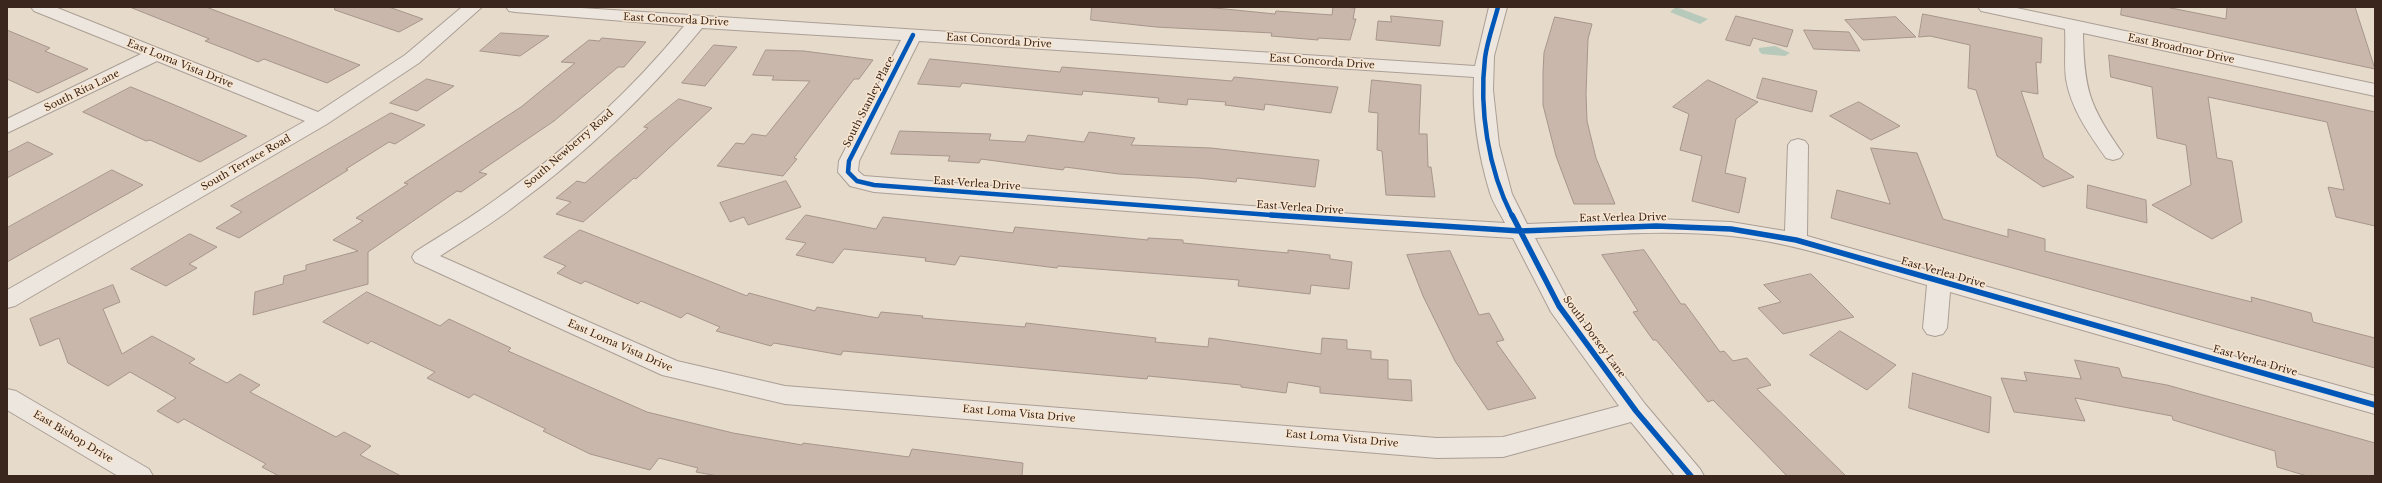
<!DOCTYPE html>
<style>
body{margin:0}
#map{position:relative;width:2382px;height:483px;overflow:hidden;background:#e6dacb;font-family:"Libre Baskerville",serif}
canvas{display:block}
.frame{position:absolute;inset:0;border:8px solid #3a261c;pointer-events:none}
</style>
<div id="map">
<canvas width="2382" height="483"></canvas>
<div class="frame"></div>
</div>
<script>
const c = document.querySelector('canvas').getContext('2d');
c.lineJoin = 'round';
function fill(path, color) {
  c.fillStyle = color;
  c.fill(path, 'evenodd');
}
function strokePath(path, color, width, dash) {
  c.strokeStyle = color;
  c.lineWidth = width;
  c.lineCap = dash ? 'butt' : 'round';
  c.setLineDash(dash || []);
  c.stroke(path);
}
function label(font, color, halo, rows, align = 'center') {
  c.font = font + ' "Libre Baskerville",serif';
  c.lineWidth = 3;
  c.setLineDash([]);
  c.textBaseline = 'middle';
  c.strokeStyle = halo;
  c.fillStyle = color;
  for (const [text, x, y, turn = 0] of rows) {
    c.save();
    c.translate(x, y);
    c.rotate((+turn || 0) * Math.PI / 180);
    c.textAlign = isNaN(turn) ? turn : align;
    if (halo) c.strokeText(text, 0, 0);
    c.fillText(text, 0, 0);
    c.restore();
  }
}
const water = new Path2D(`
 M1676,7l32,12 -8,5 -30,-12z
 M1775,46l15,7 -5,3 -23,-2 -3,-3v-3z`);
const building = new Path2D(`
 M130,7h76l154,58 -33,18 -63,-24 -6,3 -27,-11 -26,-10 4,-2z
 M335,7h54l34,12 -24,13 -64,-22z
 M1092,7h113l70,7 1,-3 56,4 1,-8h11l11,1 -2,11h3l-6,21 -32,-2v2l-47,-4 1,-3 -116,-6 -65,-7z
 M2122,7h44l60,12 1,-12h128l20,62 -254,-54z
 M1923,14l119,24 -1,25 -5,-1 2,32 -17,-3 23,67 30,19 -31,10 -46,-31 -21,-66 -8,-2 2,-43 -40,-9 -11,1z
 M1391,16l52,5 -3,25 -64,-6 2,-19 13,1z
 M1736,16l57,14 -6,17 -34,-9 -3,8 -24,-6z
 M1555,17l37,7 -4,15 -2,55 1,27 9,37 19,46h-41l-18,-48 -13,-51v-33l1,-19z
 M1896,17l20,20 -53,3 -18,-20z
 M7,30l43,18 -5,3 43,18 -50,24 -31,-14z
 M1804,30l45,2 11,19 -46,-2z
 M501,33l48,3 -29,20 -40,-5z
 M602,38l44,4 -22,25h-6l-64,54 -75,51 8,2 -26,18 -4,-1 -89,61v32l-115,31 2,-23 28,-8 1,-8 22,-6v-5l52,-14 -25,-11 30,-19 -7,-3 52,-34 -4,-1 117,-76 54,-44 -14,-1 28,-22 10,1z
 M714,45l23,2 -32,39 -23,-3z
 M766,50l38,1 69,9 -14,19h-5l-60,79 3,1 -14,17 -66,-10 19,-23 8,1 8,-10 14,2 44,-55 -38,-1 2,-4 -21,-1z
 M2109,55l266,57v114l-39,-9 -8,-30 16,3 -17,-68 -119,-25 9,61 15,3 10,61 -30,17 -60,-34 39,-20 -5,-40 -29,-7 -5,-51 -41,-10z
 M930,59l130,13 2,-5 170,14 2,-4 104,10 -7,26 -66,-9 -1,6 -39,-5 1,-3 -38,-3 -1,6 -29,-3 1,-4 -76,-7 -1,4 -120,-12 -2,4 -42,-3z
 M1763,78l54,13 -5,21 -55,-14z
 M427,79l27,7 -37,25 -27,-8z
 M1372,80l49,5 -2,49h8l1,33h3l4,30 -49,-2 -4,-44 -5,-1 1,-37 -9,-1z
 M1708,80l50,22 -22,17 -11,54 21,5 -7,35 -47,-12 10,-45 -22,-6 9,-36 -16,-7z
 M131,87l39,16 77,33 -47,26 -50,-22 -4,1 -63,-29z
 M679,99l33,9 -76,71 -2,-1 -51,44 -27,-8 15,-12 -15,-4 21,-17 8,2 63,-55 -4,-1z
 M1859,102l41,24 -29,14 -41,-24z
 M391,113l34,12 -30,19 -6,-2 -43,27 2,1 -109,68 -23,-10 26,-16 -11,-6z
 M900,131l91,3 -2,6 36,2 3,-7 56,7 5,-10 46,6 -4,7 80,3 108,12 -4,27 -78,-9 -1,4 -38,-4 -79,-4 -54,-7 -2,3 -82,-11 -2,4 -31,-2 2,-5 -59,-2z
 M28,142l25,12 -46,24v-25z
 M1871,148l46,5 26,66 65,18v-8l37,10v12l207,51 -1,-5 60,16 2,9 62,16v30l-544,-150 6,-28 53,14z
 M112,170l31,15 -136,77v-34z
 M786,181l15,26 -53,18 -4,-8 -14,5 -10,-19z
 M2088,185l58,15 1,23 -60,-15z
 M806,215l70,14 7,-12 130,16 2,-6 133,13v-2l35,2v3l105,10v-3l42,5v4l22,3 -3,27 -38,-4 -1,9 -72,-8 1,-6 -181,-14 -1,2 -97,-12 -5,9 -30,-4 1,-3 -82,-9 -11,14 -37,-8 10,-12 -20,-4z
 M580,230l167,66 2,-3 66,18 2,-4 61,11 3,-6 42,4 -1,2 103,9 1,-4 130,15 -1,4 53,5 1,-9 112,16 1,-16 25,2v9l24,2v8l17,1v19l23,1 1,21 -92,-8v-6l-32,-5 -2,11 -45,-6v-2l-93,-9 -1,3 -304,-28 -2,4 -67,-12 -3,3 -55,-15 4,-4 -33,-14 -6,5 -40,-17 -3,3 -53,-23 -4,3 -24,-11 9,-7 -22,-9z
 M190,234l27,13 -28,17 8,4 -31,18 -35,-17z
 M1644,250l37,54h4l35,48 4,-1 9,10 14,-3 24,27 -14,4 89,87h-59l-74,-76 -5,2 -52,-62h-3l-20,-28 5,-1 -36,-56z
 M1450,251l29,64 10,-2 15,27 -8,2 40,56 -48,12 -33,-49 -32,-65 -16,-41z
 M1811,274l43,43 -71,17 -25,-26 23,-6 -17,-17z
 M113,285l7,17 -17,7 19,45 30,-18 43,23 -6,4 38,20 13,-9 20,11 -10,7 86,45 8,-5 27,14 -11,9 41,21h-122l-17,-9 4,-3 -82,-45 -6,4 -21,-12 19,-13 -46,-26 -22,14 -40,-23 -9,-25 -19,8 -10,-27z
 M367,292l73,34 9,-7 62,29 -3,3 139,61 86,21 69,12 1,-2 106,14 3,-8 111,14 -1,13h-304l-22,-4 2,-4 -39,-10 -9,12 -60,-16 -47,-23 3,-2 -72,-35 -5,4 -42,-20 8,-6 -64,-31 -3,3 -45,-22z
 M1840,331l56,34 -29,25 -57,-35z
 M2075,360l44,8 3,9 45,8 208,58v33h-68l-30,-9 -2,-16 -102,-31 -1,-4 -97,-18 10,23 -71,-9 -13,-34 26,3 -3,-9 57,7z
 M1913,373l78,24 -2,36 -80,-25z`);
const minor = new Path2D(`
 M31,7h24l263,105 87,-57 57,-48h20l-63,56 -92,61 -312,182 -8,2v-18l298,-169 -148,-60 -150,72v-14l134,-65 -107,-43z
 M506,7h60l909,59 14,-59h18l-13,49 -1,34 6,55 13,49 15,30 129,-5 75,3 54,9 3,-86 3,-4 7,-2 7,2 3,4 -1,91 568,160v18l-425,-122 -3,36 -4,6 -8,2 -8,-2 -4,-6 4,-43c-64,-18 -129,-42 -196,-49 -65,-7 -131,-1 -196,2l34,64 76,102 55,65 4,7h-29l-44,-54 -128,35 -66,1 -652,-54 -123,-29 -247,-113 -3,-5 3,-5c28,-18 57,-35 84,-55 68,-48 132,-106 185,-171l-169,-14 -6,-1zM702,28l199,12 -62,121 -1,11 12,14 24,6 480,36 159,10 38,74 68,94 -116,31 -66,1 -652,-52 -108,-25 -237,-105c26,-17 52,-32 76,-51 69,-51 132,-111 186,-177zM919,41l555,36c-2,38 5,80 16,116 3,10 10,20 15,30l-151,-9 -490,-38 -6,-5 1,-10z
 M1978,7h34l363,77v12l-292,-63c1,59 7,73 40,121l-3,4 -7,2 -7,-2c-17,-24 -35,-49 -40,-79 -2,-17 0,-33 -1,-50l-84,-18z
 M7,389l9,2 133,78 4,7h-35l-111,-66z`);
const cyclewayFar1 = new Path2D(`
 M1498,7c-4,16 -11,34 -13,51 -6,51 3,111 27,158
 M913,35l-64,126 -1,11 9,9 17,4 410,31`);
const cycleway = new Path2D(`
 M1271,215l249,16 136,-5 75,3 65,11 579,165
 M1512,215l47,91 77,105 55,65`);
const streetNames = [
 ["East Concorda Drive",676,20,3],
 ["East Concorda Drive",999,41,4],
 ["East Broadmor Drive",2181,49,12],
 ["East Concorda Drive",1322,62,4],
 ["East Loma Vista Drive",180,64,22],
 ["South Rita Lane",82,91,-26],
 ["South Stanley Place",869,102,-63],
 ["South Newberry Road",569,149,-41],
 ["South Terrace Road",246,163,-30],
 ["East Verlea Drive",977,184,4],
 ["East Verlea Drive",1300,208,4],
 ["East Verlea Drive",1623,218,-1],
 ["East Verlea Drive",1943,273,16],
 ["South Dorsey Lane",1594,337,54],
 ["East Loma Vista Drive",620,346,24],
 ["East Verlea Drive",2255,361,16],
 ["East Loma Vista Drive",1019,414,5],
 ["East Bishop Drive",73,437,31],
 ["East Loma Vista Drive",1342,439,5]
];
fill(water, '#b7c9bb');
fill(building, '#c9b7ac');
strokePath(building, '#a6958a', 1);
strokePath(minor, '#ab9f95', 2);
fill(minor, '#ede6de');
strokePath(cyclewayFar1, '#0057b8', 4.5);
strokePath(cycleway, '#0057b8', 5.5);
label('10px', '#3a261c', '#f8e6d0', streetNames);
</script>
